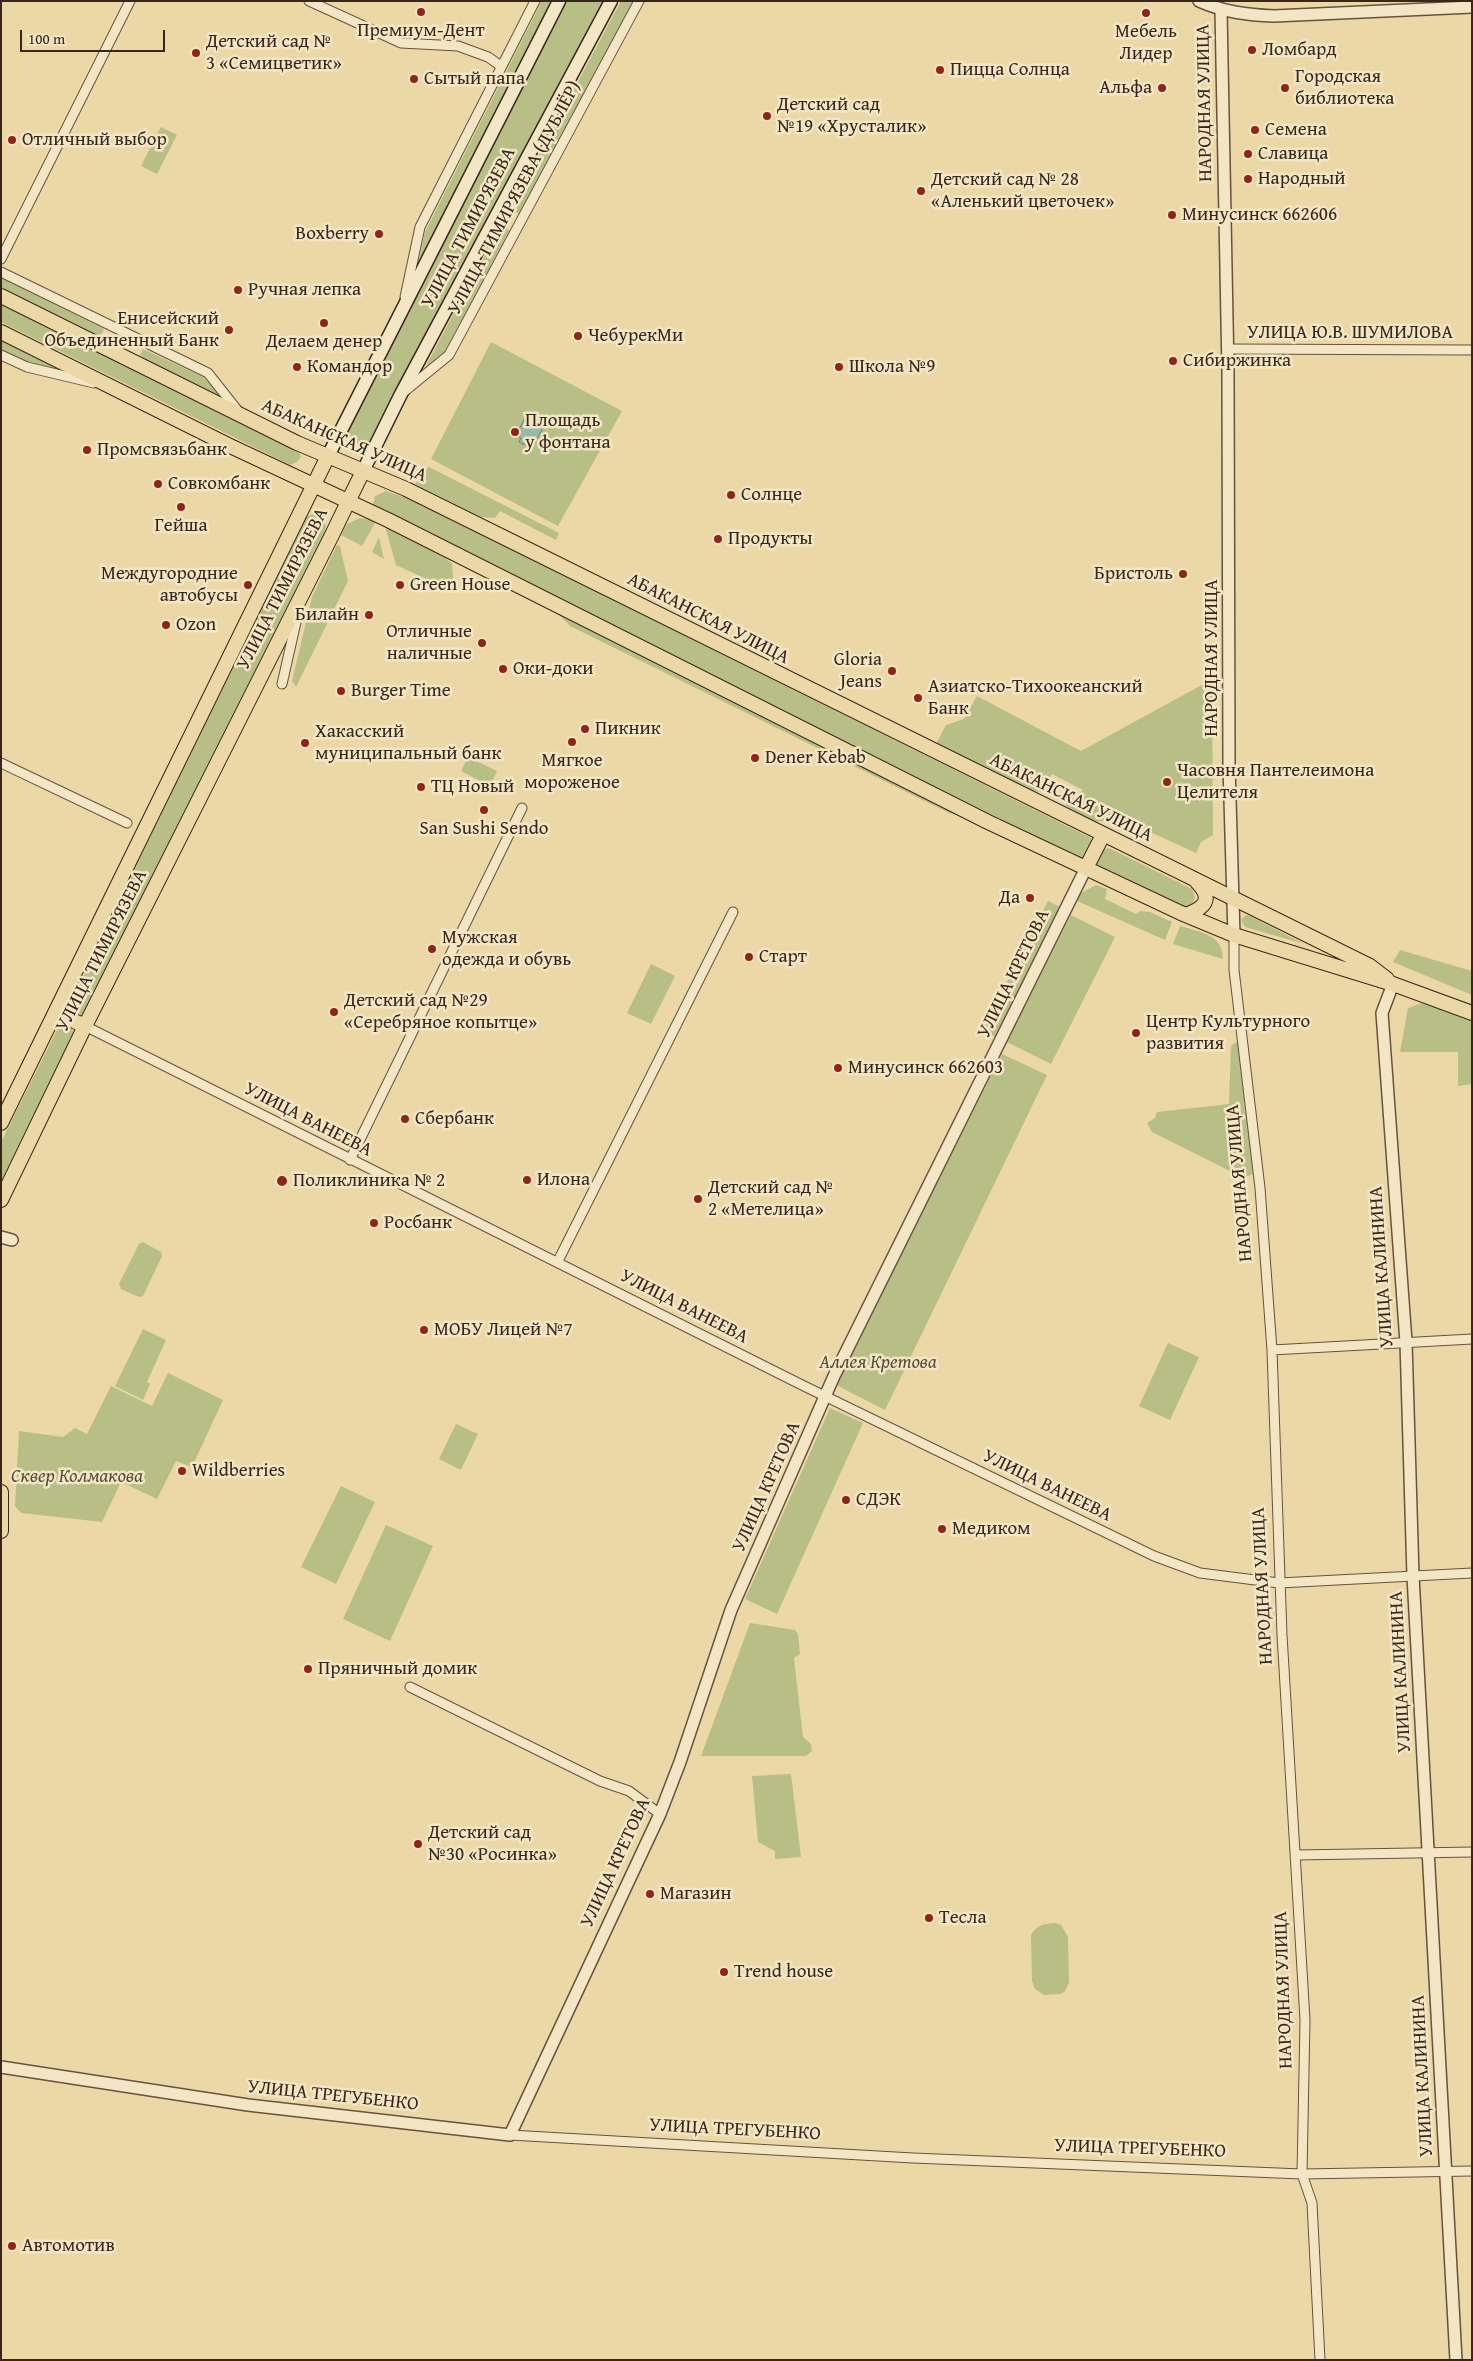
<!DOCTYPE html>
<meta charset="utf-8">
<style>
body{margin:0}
#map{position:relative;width:1473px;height:2361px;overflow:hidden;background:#ecd8a6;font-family:"Gentium Book Plus",serif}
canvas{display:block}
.frame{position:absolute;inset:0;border:2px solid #39261b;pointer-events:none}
.scale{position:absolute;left:20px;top:30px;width:145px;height:22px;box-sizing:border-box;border:2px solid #39261b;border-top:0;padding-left:6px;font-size:15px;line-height:18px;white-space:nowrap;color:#39261b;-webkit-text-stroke:4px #f3e6c5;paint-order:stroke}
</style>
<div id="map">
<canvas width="1473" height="2361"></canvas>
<div class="frame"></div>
<div class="scale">100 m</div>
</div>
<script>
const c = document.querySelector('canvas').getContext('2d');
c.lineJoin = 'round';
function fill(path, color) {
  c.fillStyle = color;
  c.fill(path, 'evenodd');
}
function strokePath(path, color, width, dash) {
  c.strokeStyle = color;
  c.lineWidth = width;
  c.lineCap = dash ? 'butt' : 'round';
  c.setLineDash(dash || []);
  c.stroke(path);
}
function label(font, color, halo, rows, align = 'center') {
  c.font = font + ' "Gentium Book Plus",serif';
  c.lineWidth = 5;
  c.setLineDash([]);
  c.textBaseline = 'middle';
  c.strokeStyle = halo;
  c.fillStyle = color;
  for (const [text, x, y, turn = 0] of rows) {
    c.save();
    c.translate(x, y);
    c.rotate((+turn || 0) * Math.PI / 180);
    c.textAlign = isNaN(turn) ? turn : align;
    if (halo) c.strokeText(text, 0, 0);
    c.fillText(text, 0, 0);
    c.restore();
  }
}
const green = new Path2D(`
 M542,1h13l-140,278 10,-47z
 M567,1h39l-235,441c-11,6 -20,3 -24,-9l6,-11z
 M621,1h15l-190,353 -24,19 70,-131 13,-14 6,3 8,-17 -5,-3 4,-17z
 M161,127l16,8 -20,39 -16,-8z
 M1,278l103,51 -3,7 -19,-4 -81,-40z
 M1,304l297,146 3,7 -4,5 -7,3 -289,-143z
 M1,337l75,37 -7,1 -48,-14 -20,-10z
 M491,342l131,69 -64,115 -127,-67z
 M143,349l60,28 25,26 -72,-35 -16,-13z
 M429,467l130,66 -3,7 -56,-29 -5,7 -14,-1 -66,-33 9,-15z
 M386,491l24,8 681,339 1,6 -6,12 -5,3 -705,-351 -3,-4 2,-8z
 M315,513c12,6 13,13 8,25l-238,475 -5,3 -6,-1 -4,-4 -1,-6 20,-40 2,-12 213,-435z
 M360,518l16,3 -14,25 -21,-11 6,-11z
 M388,527l52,26 12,11 2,28 -58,-27 -10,-35z
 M379,537l5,22 -12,-7z
 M337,545l3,1 8,35 -52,106 -4,-6 20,-84z
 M554,610l412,207 -17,-4 -379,-187z
 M1209,681l3,9 1,145 -12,7 -5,11 -74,-34 -30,3 -27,-17 18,-15 -31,-16 -10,18 -19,-3 -85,-43 -1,-4 9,-17 18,-6 13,-23 104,55z
 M468,757l29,14 -7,15 -29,-15z
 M1109,848l83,41 3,9 -3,7 -8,4 -85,-41 -3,-6 6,-12z
 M1096,885l11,4 -2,10 31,15 4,-3 10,1 22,10 -7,18 -88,-39 4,-8z
 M1048,901l14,7 -65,129 -15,-6z
 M1071,915l44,22 -64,127 -44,-22z
 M1246,915l4,1 54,28 -59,-17 -4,-7z
 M1180,926c20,6 43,8 43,33l-50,-15z
 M1400,950l72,21v24l-79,-33z
 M651,964l24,12 -24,48 -24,-11z
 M1422,1003l50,17v64l-14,2v-34h-58l8,-44z
 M68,1024l4,4 2,10 -73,146v-42l57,-114z
 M1236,1042l6,5 2,55 11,71 -11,5 -92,-46 -5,-9 8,-5 2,-6 72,-8 2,-58z
 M1002,1054l45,21 -162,335 -49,-25z
 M143,1242l18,10 1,4 -19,40 -4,1 -18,-8 -2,-5 20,-40z
 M143,1329l23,11 -19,42 3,2 -7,16 -28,-14z
 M1168,1343l31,14 -29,63 -31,-14z
 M168,1373l55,27 -31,67 -16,-6 -19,38 -36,-17 -19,40 -81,-9 -6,-7 4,-75 44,6 12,-9 12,6 24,-48 41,20z
 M830,1408l33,15 -86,191 -32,-15z
 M456,1424l22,10 -17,36 -22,-11z
 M341,1486l34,16 -39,82 -35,-17z
 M386,1525l47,21 -43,95 -47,-22z
 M750,1623l45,7 3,4 2,20 -6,4 9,79 8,7 1,7 -6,5h-105z
 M791,1774l10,83 -26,2v-8l-17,-9 -6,-66z
 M1056,1923l5,2 7,12 1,45 -4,9 -4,3 -17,1 -9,-6 -3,-8 -1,-46c6,-11 14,-11 25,-12z`);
const water = new Path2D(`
 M531,417l9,4 -2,4 5,3 -9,16 -4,-2 -3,4 -8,-4 2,-4 -5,-3 9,-17 4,2z`);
const minor = new Path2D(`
 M309,1l92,42 57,3 30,11 13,9
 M1,259l129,-258
 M1,272l207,101 30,38
 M405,297l15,-70 115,-226
 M1228,349l244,1
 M1,355l26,12 67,16
 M405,391l44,-36 190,-354
 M282,684l17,-75
 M1,763l126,60
 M1234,935v35l26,218 12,162 10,285 23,385 -3,154 10,29 8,157
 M85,1026l717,359 352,171 46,17 79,10 193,-10
 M350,1160l172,-352
 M558,1261l175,-349
 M1272,1350l200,-11
 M410,1687l190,94 29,10 31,23
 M1296,1855l176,-3
 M510,2135l403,23 389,16 170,-3`);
const tertiary = new Path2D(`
 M1199,1c25,11 48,14 75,15l198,-9
 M1221,10l7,362 1,394 5,169
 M1393,984l-11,29 24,329 7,234 43,784
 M1,1237l11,3
 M1,2067l247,38 262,30 150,-321 20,-52 51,-152 103,-234 252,-508`);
const secondary = new Path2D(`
 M328,456l231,-455
 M363,471l38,-77 210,-393`);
const primary = new Path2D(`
 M1,296l296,147 109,46 964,477 17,13
 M1,332l227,113 160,75 600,302 193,91 53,22 159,49 79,29
 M1086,868l17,-33
 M1186,915c18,-7 28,-15 11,-33
 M56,1013l29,13
 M1,1123l327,-667
 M1,1200l84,-174 246,-489 32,-66
 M1,1492v39`);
const markers = [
 [421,12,5,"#8f2418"],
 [1146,13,5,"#8f2418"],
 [1252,50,5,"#8f2418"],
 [196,53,5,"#8f2418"],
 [940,70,5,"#8f2418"],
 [414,79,5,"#8f2418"],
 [1162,88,5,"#8f2418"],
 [1285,88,5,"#8f2418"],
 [767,116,5,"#8f2418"],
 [1255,130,5,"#8f2418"],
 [12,140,5,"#8f2418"],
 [1248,154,5,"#8f2418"],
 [1248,179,5,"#8f2418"],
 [921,191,5,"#8f2418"],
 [1172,215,5,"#8f2418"],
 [379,234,5,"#8f2418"],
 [238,290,5,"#8f2418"],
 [324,323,5,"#8f2418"],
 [229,330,5,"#8f2418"],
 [578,336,5,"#8f2418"],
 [1173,361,5,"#8f2418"],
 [297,367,5,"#8f2418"],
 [839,367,5,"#8f2418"],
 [515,432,5,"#8f2418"],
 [87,450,5,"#8f2418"],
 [158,484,5,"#8f2418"],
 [731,495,5,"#8f2418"],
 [181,507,5,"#8f2418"],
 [718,539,5,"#8f2418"],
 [1183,574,5,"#8f2418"],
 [248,585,5,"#8f2418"],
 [400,585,5,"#8f2418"],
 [369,615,5,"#8f2418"],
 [166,625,5,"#8f2418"],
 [482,643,5,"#8f2418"],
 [503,669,5,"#8f2418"],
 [892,671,5,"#8f2418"],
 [341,691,5,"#8f2418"],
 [918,698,5,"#8f2418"],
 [585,729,5,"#8f2418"],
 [572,742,5,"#8f2418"],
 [305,743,5,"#8f2418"],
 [755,758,5,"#8f2418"],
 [1167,782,5,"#8f2418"],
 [421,787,5,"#8f2418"],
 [484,810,5,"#8f2418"],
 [1030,898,5,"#8f2418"],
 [432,949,5,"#8f2418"],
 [749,957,5,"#8f2418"],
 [334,1012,5,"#8f2418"],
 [1136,1033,5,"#8f2418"],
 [838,1068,5,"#8f2418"],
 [405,1119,5,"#8f2418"],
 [527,1180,5,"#8f2418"],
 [282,1181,6,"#8f2418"],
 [698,1199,5,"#8f2418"],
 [374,1223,5,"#8f2418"],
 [424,1330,5,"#8f2418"],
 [182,1471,5,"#8f2418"],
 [846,1500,5,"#8f2418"],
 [942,1529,5,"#8f2418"],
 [308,1669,5,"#8f2418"],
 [418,1844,5,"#8f2418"],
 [650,1894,5,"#8f2418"],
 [929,1918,5,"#8f2418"],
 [724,1972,5,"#8f2418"],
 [12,2246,5,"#8f2418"]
];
const poiNames = [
 ["Премиум-Дент",421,31,"center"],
 ["Мебель",1146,32,"center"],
 ["Лидер",1146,54,"center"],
 ["Детский сад №",206,42],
 ["3 «Семицветик»",206,64],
 ["Ломбард",1262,50],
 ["Пицца Солнца",950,70],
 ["Городская",1295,77],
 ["библиотека",1295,99],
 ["Сытый папа",424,79],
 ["Альфа",1152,88,"right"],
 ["Детский сад",777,105],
 ["№19 «Хрусталик»",777,127],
 ["Семена",1265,130],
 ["Отличный выбор",22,140],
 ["Славица",1258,154],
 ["Народный",1258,179],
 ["Детский сад № 28",931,180],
 ["«Аленький цветочек»",931,202],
 ["Минусинск 662606",1182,215],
 ["Boxberry",369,234,"right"],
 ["Ручная лепка",248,290],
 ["Енисейский",219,319,"right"],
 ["Объединенный Банк",219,341,"right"],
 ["ЧебурекМи",588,336],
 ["Делаем денер",324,342,"center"],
 ["Сибиржинка",1183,361],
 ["Командор",307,367],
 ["Школа №9",849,367],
 ["Площадь",525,421],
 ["у фонтана",525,443],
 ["Промсвязьбанк",97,450],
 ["Совкомбанк",168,484],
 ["Солнце",741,495],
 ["Гейша",181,526,"center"],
 ["Продукты",728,539],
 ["Междугородние",238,574,"right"],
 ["автобусы",238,596,"right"],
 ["Бристоль",1173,574,"right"],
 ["Green House",410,585],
 ["Билайн",359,615,"right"],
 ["Ozon",176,625],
 ["Отличные",472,632,"right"],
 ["наличные",472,654,"right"],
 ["Gloria",882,660,"right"],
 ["Jeans",882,682,"right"],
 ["Оки-доки",513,669],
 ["Азиатско-Тихоокеанский",928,687],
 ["Банк",928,709],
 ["Burger Time",351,691],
 ["Пикник",595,729],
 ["Хакасский",315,732],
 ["муниципальный банк",315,754],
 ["Dener Kebab",765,758],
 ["Мягкое",572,761,"center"],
 ["мороженое",572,783,"center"],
 ["Часовня Пантелеимона",1177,771],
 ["Целителя",1177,793],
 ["ТЦ Новый",431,787],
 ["San Sushi Sendo",484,829,"center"],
 ["Да",1020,898,"right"],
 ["Мужская",442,938],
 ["одежда и обувь",442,960],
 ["Старт",759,957],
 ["Детский сад №29",344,1001],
 ["«Серебряное копытце»",344,1023],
 ["Центр Культурного",1146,1022],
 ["развития",1146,1044],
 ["Минусинск 662603",848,1068],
 ["Сбербанк",415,1119],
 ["Илона",537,1180],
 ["Поликлиника № 2",293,1181],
 ["Детский сад №",708,1188],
 ["2 «Метелица»",708,1210],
 ["Росбанк",384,1223],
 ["МОБУ Лицей №7",434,1330],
 ["Wildberries",192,1471],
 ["СДЭК",856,1500],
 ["Медиком",952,1529],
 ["Пряничный домик",318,1669],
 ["Детский сад",428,1833],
 ["№30 «Росинка»",428,1855],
 ["Магазин",660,1894],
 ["Тесла",939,1918],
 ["Trend house",734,1972],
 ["Автомотив",22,2246]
];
const streetNames = [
 ["НАРОДНАЯ УЛИЦА",1205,103,-91],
 ["УЛИЦА ТИМИРЯЗЕВА (ДУБЛЁР)",515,198,-62],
 ["УЛИЦА ТИМИРЯЗЕВА",469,228,-62],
 ["УЛИЦА Ю.В. ШУМИЛОВА",1350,333],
 ["АБАКАНСКАЯ УЛИЦА",344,441,24],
 ["УЛИЦА ТИМИРЯЗЕВА",283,589,-63],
 ["АБАКАНСКАЯ УЛИЦА",708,619,27],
 ["НАРОДНАЯ УЛИЦА",1212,658,-90],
 ["АБАКАНСКАЯ УЛИЦА",1071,798,26],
 ["УЛИЦА ТИМИРЯЗЕВА",102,951,-63],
 ["УЛИЦА КРЕТОВА",1014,974,-64],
 ["УЛИЦА ВАНЕЕВА",308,1120,27],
 ["НАРОДНАЯ УЛИЦА",1240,1183,-95],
 ["УЛИЦА КАЛИНИНА",1382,1267,-94],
 ["УЛИЦА ВАНЕЕВА",684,1307,27],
 ["УЛИЦА ВАНЕЕВА",1047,1486,26],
 ["УЛИЦА КРЕТОВА",767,1487,-66],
 ["НАРОДНАЯ УЛИЦА",1263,1586,-93],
 ["УЛИЦА КАЛИНИНА",1401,1672,-93],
 ["УЛИЦА КРЕТОВА",616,1863,-65],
 ["НАРОДНАЯ УЛИЦА",1284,1990,-92],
 ["УЛИЦА КАЛИНИНА",1423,2076,-93],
 ["УЛИЦА ТРЕГУБЕНКО",333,2096,6],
 ["УЛИЦА ТРЕГУБЕНКО",735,2130,3],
 ["УЛИЦА ТРЕГУБЕНКО",1140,2149,2]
];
const parkNames = [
 ["Аллея Кретова",878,1363],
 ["Сквер Колмакова",77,1477]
];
fill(green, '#b7bf87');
fill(water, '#99b9ad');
strokePath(water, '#737e73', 1);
strokePath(minor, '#66523e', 11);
strokePath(tertiary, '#66523e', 14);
strokePath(secondary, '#39261b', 15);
strokePath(primary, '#39261b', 16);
strokePath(minor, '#f3e6c5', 9);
strokePath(tertiary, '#f3e6c5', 11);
strokePath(secondary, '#f3e6c5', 12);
strokePath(primary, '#ecd8a6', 14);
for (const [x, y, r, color] of markers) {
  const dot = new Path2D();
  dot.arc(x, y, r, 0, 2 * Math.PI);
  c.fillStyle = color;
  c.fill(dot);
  strokePath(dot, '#f3e6c5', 2);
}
label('19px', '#39261b', '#f3e6c5', poiNames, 'left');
label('19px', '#39261b', '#f3e6c5', streetNames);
label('italic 19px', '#584c36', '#f3e6c5', parkNames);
</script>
